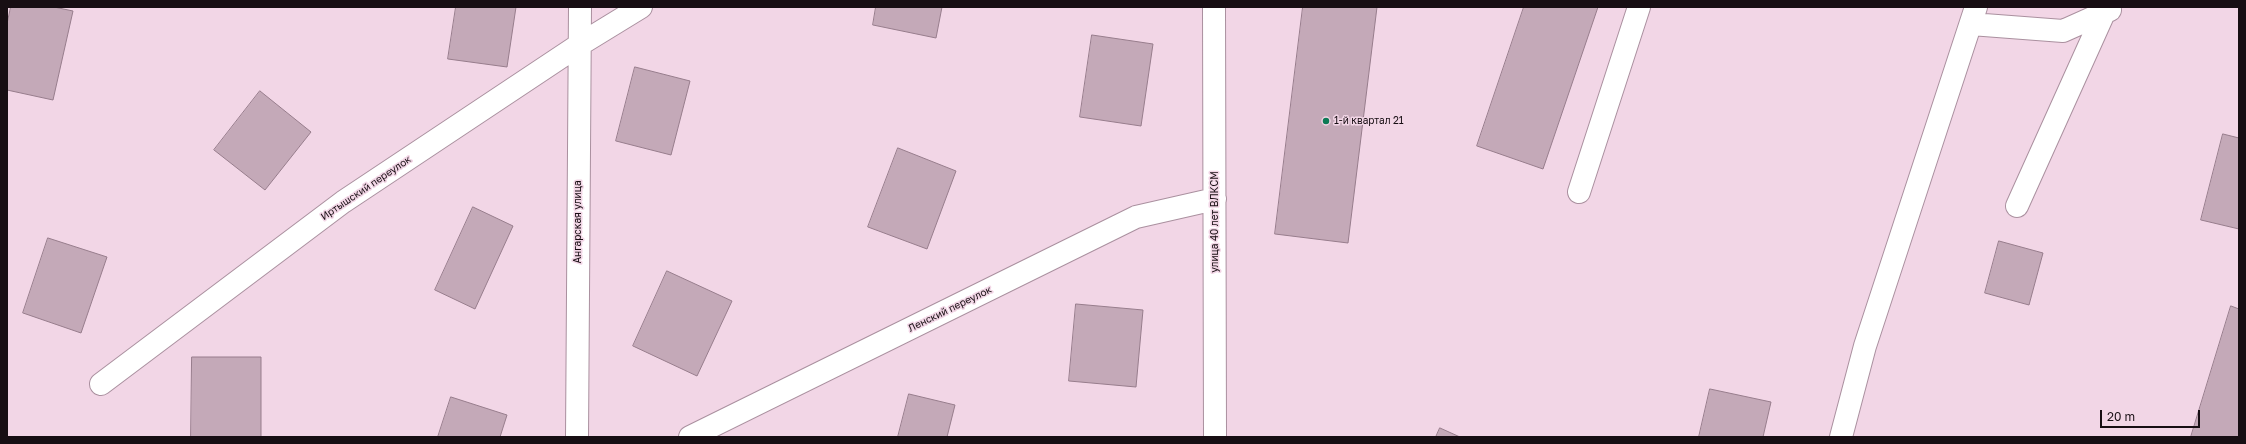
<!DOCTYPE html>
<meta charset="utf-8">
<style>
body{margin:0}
#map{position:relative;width:2246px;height:444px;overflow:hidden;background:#f2d6e6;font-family:"Golos Text",sans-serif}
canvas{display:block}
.frame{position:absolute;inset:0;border:8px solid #170e13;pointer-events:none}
.scale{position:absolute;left:2100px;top:410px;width:100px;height:18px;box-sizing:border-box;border:2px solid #170e13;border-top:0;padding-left:5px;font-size:12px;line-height:14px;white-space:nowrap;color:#170e13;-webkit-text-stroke:3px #f2d6e6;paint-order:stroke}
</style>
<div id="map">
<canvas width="2246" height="444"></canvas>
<div class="frame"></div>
<div class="scale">20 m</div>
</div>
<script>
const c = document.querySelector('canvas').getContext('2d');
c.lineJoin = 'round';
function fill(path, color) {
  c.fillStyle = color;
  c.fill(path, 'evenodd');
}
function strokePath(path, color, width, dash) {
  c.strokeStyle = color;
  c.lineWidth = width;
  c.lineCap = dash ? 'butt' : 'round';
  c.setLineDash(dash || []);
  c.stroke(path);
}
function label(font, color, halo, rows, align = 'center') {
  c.font = font + ' "Golos Text",sans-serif';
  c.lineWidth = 3;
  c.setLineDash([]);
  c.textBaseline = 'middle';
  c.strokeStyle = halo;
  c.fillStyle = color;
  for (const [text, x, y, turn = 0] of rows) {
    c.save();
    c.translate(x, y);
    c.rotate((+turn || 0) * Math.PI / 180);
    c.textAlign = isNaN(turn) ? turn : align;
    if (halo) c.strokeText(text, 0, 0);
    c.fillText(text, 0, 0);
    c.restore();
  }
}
const building = new Path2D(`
 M11,7h43l19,4 -20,89 -46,-10v-66z
 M456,7h60l-9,60 -59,-8z
 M876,7h66l-6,31 -63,-13z
 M1303,7h74l-29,236 -73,-9z
 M1524,7h74l-55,162 -66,-23z
 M1092,35l61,9 -12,82 -61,-9z
 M635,67l55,14 -19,74 -55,-14z
 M260,91l51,41 -46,58 -51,-40z
 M2223,134l16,4v91l-38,-9z
 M898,148l58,23 -29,78 -59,-22z
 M473,207l40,19 -38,83 -40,-19z
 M48,238l59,19 -26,76 -58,-20z
 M1999,241l44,12 -14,52 -44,-12z
 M667,271l65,30 -35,75 -64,-30z
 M1076,304l67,6 -7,77 -67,-6z
 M2231,306l8,3v128h-48z
 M192,357h69v80h-70z
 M1710,389l61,13 -8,35h-64z
 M909,394l46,11 -8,32h-49z
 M451,397l56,18 -7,22h-62z
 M1440,428l20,9h-24z`);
const minor = new Path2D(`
 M1214,7l1,430
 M1971,24l92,7 47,-21
 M1579,192l60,-185
 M2017,206l87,-193
 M101,384l242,-182 236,-157 62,-38
 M577,437l3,-430
 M690,437l446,-220 79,-18
 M1841,437l24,-91 111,-339`);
const markers = [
 [1326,121,4,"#0d7a55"]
];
const poiNames = [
 ["1-й квартал 21",1334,121]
];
const streetNames = [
 ["Иртышский переулок",366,188,-34],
 ["Ангарская улица",578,222,-90],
 ["улица 40 лет ВЛКСМ",1215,222,-90],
 ["Ленский переулок",950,309,-26]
];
fill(building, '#c4a9b8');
strokePath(building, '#977d8c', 1);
strokePath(minor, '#aa909f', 24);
strokePath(minor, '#fff', 22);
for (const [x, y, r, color] of markers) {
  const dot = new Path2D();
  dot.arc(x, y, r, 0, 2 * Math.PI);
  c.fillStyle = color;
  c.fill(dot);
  strokePath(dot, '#f2d6e6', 1.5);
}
label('10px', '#170e13', '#f2d6e6', poiNames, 'left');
label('10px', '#170e13', '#f2d6e6', streetNames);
</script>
